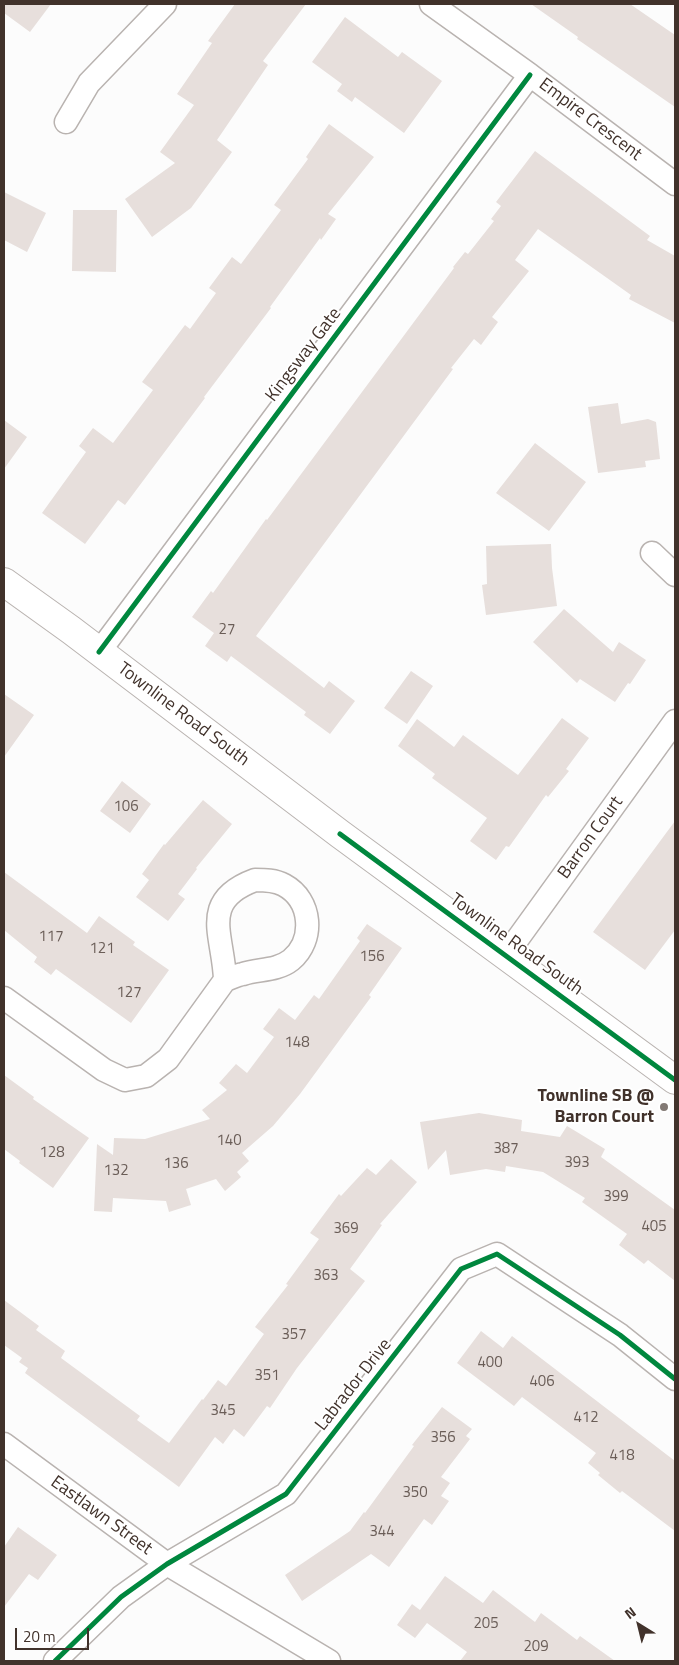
<!DOCTYPE html>
<style>
body{margin:0}
#map{position:relative;width:679px;height:1665px;overflow:hidden;background:#fcfcfc;font-family:"Titillium Web",sans-serif}
canvas{display:block}
.frame{position:absolute;inset:0;border:5px solid #41322b;pointer-events:none}
.north{position:absolute;left:614px;top:1600px;width:50px;height:50px;-webkit-text-stroke:4px #fff;paint-order:stroke;rotate:324deg;font-size:14px;font-weight:700;line-height:20px;text-align:center;color:#41322b}
.north::after{content:'';display:block;margin:auto;width:18px;height:22px;background:#41322b;clip-path:polygon(50% 0,100% 100%,50% 72%,0 100%)}
.scale{position:absolute;left:15px;top:1628px;width:74px;height:22px;box-sizing:border-box;border:2px solid #41322b;border-top:0;padding-left:6px;font-size:15px;line-height:18px;white-space:nowrap;color:#41322b;-webkit-text-stroke:4px #fff;paint-order:stroke}
</style>
<div id="map">
<canvas width="679" height="1665"></canvas>
<div class="frame"></div>
<div class="north">N</div>
<div class="scale">20 m</div>
</div>
<script>
const c = document.querySelector('canvas').getContext('2d');
c.lineJoin = 'round';
function fill(path, color) {
  c.fillStyle = color;
  c.fill(path, 'evenodd');
}
function strokePath(path, color, width, dash) {
  c.strokeStyle = color;
  c.lineWidth = width;
  c.lineCap = dash ? 'butt' : 'round';
  c.setLineDash(dash || []);
  c.stroke(path);
}
function label(font, color, halo, rows, align = 'center') {
  c.font = font + ' "Titillium Web",sans-serif';
  c.lineWidth = 4;
  c.setLineDash([]);
  c.textBaseline = 'middle';
  c.strokeStyle = halo;
  c.fillStyle = color;
  for (const [text, x, y, turn = 0] of rows) {
    c.save();
    c.translate(x, y);
    c.rotate((+turn || 0) * Math.PI / 180);
    c.textAlign = isNaN(turn) ? turn : align;
    if (halo) c.strokeText(text, 0, 0);
    c.fillText(text, 0, 0);
    c.restore();
  }
}
const building = new Path2D(`
 M4,4h47l-21,28 -26,-19z
 M235,4h71l-43,57 5,4 -51,75 15,12 -41,56 -39,29 -27,-38 50,-36 -15,-11 34,-47 -17,-11 35,-51 -4,-2z
 M531,4h99l45,31v72l-98,-68 1,-2z
 M345,17l53,40 4,-5 40,29 -38,52 -49,-36 -3,5 -15,-11 5,-7 -30,-22z
 M329,124l45,33 -46,57 8,5 -15,21 -1,-2 -50,69 1,1 -67,89 1,1 -80,107 -7,-5 -33,44 -43,-31 44,-61 -7,-6 14,-18 20,15 40,-53 -11,-8 43,-57 5,4 26,-36 -7,-5 23,-31 9,7 40,-54 -7,-5 34,-46 -2,-2z
 M535,151l115,85 -3,4 28,16v67l-46,-24 2,-4 -93,-66 -23,31 14,11 -37,46 6,5 -17,23 -7,-6 -23,29 2,1 -197,267 68,52 5,-7 26,20 -25,33 -26,-19 2,-3 -75,-56 -4,6 -22,-16 9,-13 -22,-16 19,-26 2,2 53,-74 1,1 187,-252 -1,-1 12,-15 3,2 26,-33 -3,-2 10,-13 -5,-4z
 M4,192l42,21 -19,39 -23,-12z
 M73,210h44l-1,62 -44,-1z
 M618,403l3,21 27,-5 8,3 4,37 -15,2 1,6 -48,6 -10,-66z
 M4,420l23,17 -23,32z
 M535,443l51,39 -37,49 -53,-38z
 M551,544l1,24 5,38 -71,9 -4,-30 5,-1 -1,-38z
 M564,609l49,43 6,-10 27,18 -16,24 -2,-1 -13,19 -35,-23 -3,4 -44,-41z
 M411,671l22,15 -26,38 -23,-16z
 M4,694l30,21 -30,42z
 M562,718l27,20 -23,31 3,2 -21,26 -2,-2 -37,52 -3,-1 -10,14 -26,-19 17,-23 -55,-40 3,-4 -37,-28 19,-27 37,28 9,-12 55,40z
 M122,781l29,23 -21,29 -30,-22z
 M203,800l29,24 -36,44 1,1 -19,25 7,5 -17,22 -32,-24 13,-17 -7,-6 22,-30 1,1z
 M675,821v109l-30,40 -52,-38z
 M4,872l83,61 12,-17 36,26 -2,3 36,25 -38,53 -75,-54 -5,6 -17,-13 3,-5 -33,-27z
 M367,924l35,24 -33,47 2,2 -71,97 -27,32 -31,27 7,8 -12,11 4,5 -16,14 -9,-12 -30,10 5,16 -22,7 -3,-11 -53,-3 -1,14 -18,-1 3,-67 16,11 1,-17 31,1 65,-20 -8,-9 25,-20 -8,-7 17,-19 11,9 27,-36 -11,-8 16,-21 16,12 19,-25 5,4 41,-58 -3,-3z
 M4,1075l30,22 -1,2 56,39 -36,50 -34,-25 1,-2 -16,-12z
 M479,1113l43,7 -1,11 39,6 7,-11 38,23 -4,8 74,53v71l-27,-21 -4,4 -25,-19 8,-11 -45,-32 3,-4 -42,-26 -37,-6 -1,6 -19,-3 -36,6 -4,-25 -18,20 -8,-48z
 M391,1159l26,23 -37,42 2,1 -32,44 15,12 -68,87 -27,40 -3,-2 -23,31 -10,-8 -11,15 -8,-7 -36,50 -154,-114 3,-5 -9,-6 3,-4 -18,-13v-45l35,26 -3,4 29,21 -4,7 79,58 -3,4 32,23 33,-44 1,1 15,-20 8,6 38,-52 -9,-7 33,-42 -2,-1 33,-45 -9,-6 29,-39 2,2 26,-28 9,7z
 M481,1331l22,17 9,-12 163,125v70l-53,-40 -2,2 -22,-18 2,-2 -12,-10 8,-10 -74,-56 -8,9 -57,-43z
 M442,1407l30,22 -6,7 4,3 -29,38 9,6 -9,13 8,5 -17,24 -8,-6 -35,48 -18,-13 -69,47 -17,-26 65,-44 14,-19 1,1 49,-67 -2,-1z
 M18,1527l39,28 -19,25 -9,-6 -25,33v-60z
 M445,1576l38,27 10,-13 42,32 6,-9 36,27 3,-4 35,25h-155l7,-9 -40,-29 -12,15 -18,-13 15,-21 8,6z`);
const street = new Path2D(`
 M431,4l99,71 145,109
 M66,122l23,-39 76,-79
 M652,553l23,22
 M99,652l431,-577
 M255,880c10,0 20,0 29,5 28,15 31,55 7,75 -14,11 -32,9 -48,14 -6,1 -12,4 -18,6 -1,-44 -27,-79 30,-100z
 M506,955l169,-234
 M4,998l100,72 21,10 21,-4 22,-17 57,-79
 M4,1444l163,120 162,97
 M55,1661l66,-64 46,-33 119,-70 175,-225 36,-15 123,81 55,44`);
const secondary = new Path2D(`
 M4,582l67,48 269,204 335,246`);
const cycleway = new Path2D(`
 M99,652l431,-577
 M340,834l335,246
 M55,1661l66,-64 46,-33 119,-70 175,-225 36,-15 123,81 55,44`);
const markers = [
 [664,1107,5,"#827974"]
];
const numberNames = [
 ["27",227,630],
 ["106",126,807],
 ["117",51,937],
 ["121",102,949],
 ["156",372,957],
 ["127",129,993],
 ["148",297,1043],
 ["140",229,1141],
 ["387",506,1149],
 ["128",52,1153],
 ["393",577,1163],
 ["136",176,1164],
 ["132",116,1171],
 ["399",616,1197],
 ["405",654,1227],
 ["369",346,1229],
 ["363",326,1276],
 ["357",294,1335],
 ["400",490,1363],
 ["351",267,1376],
 ["406",542,1382],
 ["345",223,1411],
 ["412",586,1418],
 ["356",443,1438],
 ["418",622,1456],
 ["350",415,1493],
 ["344",382,1532],
 ["205",486,1624],
 ["209",536,1647]
];
const streetNames = [
 ["Empire Crescent",590,120,37],
 ["Kingsway Gate",304,355,-53],
 ["Townline Road South",183,715,37],
 ["Barron Court",591,838,-54],
 ["Townline Road South",516,945,36],
 ["Labrador Drive",354,1385,-52],
 ["Eastlawn Street",101,1516,36]
];
const poiNames = [
 ["Townline SB @",654,1097],
 ["Barron Court",654,1118]
];
fill(building, '#e7dfdc');
strokePath(street, '#b9b3b0', 25);
strokePath(secondary, '#b9b3b0', 30);
strokePath(street, '#fff', 22);
strokePath(secondary, '#fff', 28);
strokePath(cycleway, '#00873e', 5);
for (const [x, y, r, color] of markers) {
  const dot = new Path2D();
  dot.arc(x, y, r, 0, 2 * Math.PI);
  c.fillStyle = color;
  c.fill(dot);
  strokePath(dot, '#fff', 2);
}
label('15px', '#6a5d57', null, numberNames);
label('18px', '#41322b', '#fff', streetNames);
label('bold 18px', '#41322b', '#fff', poiNames, 'right');
</script>
